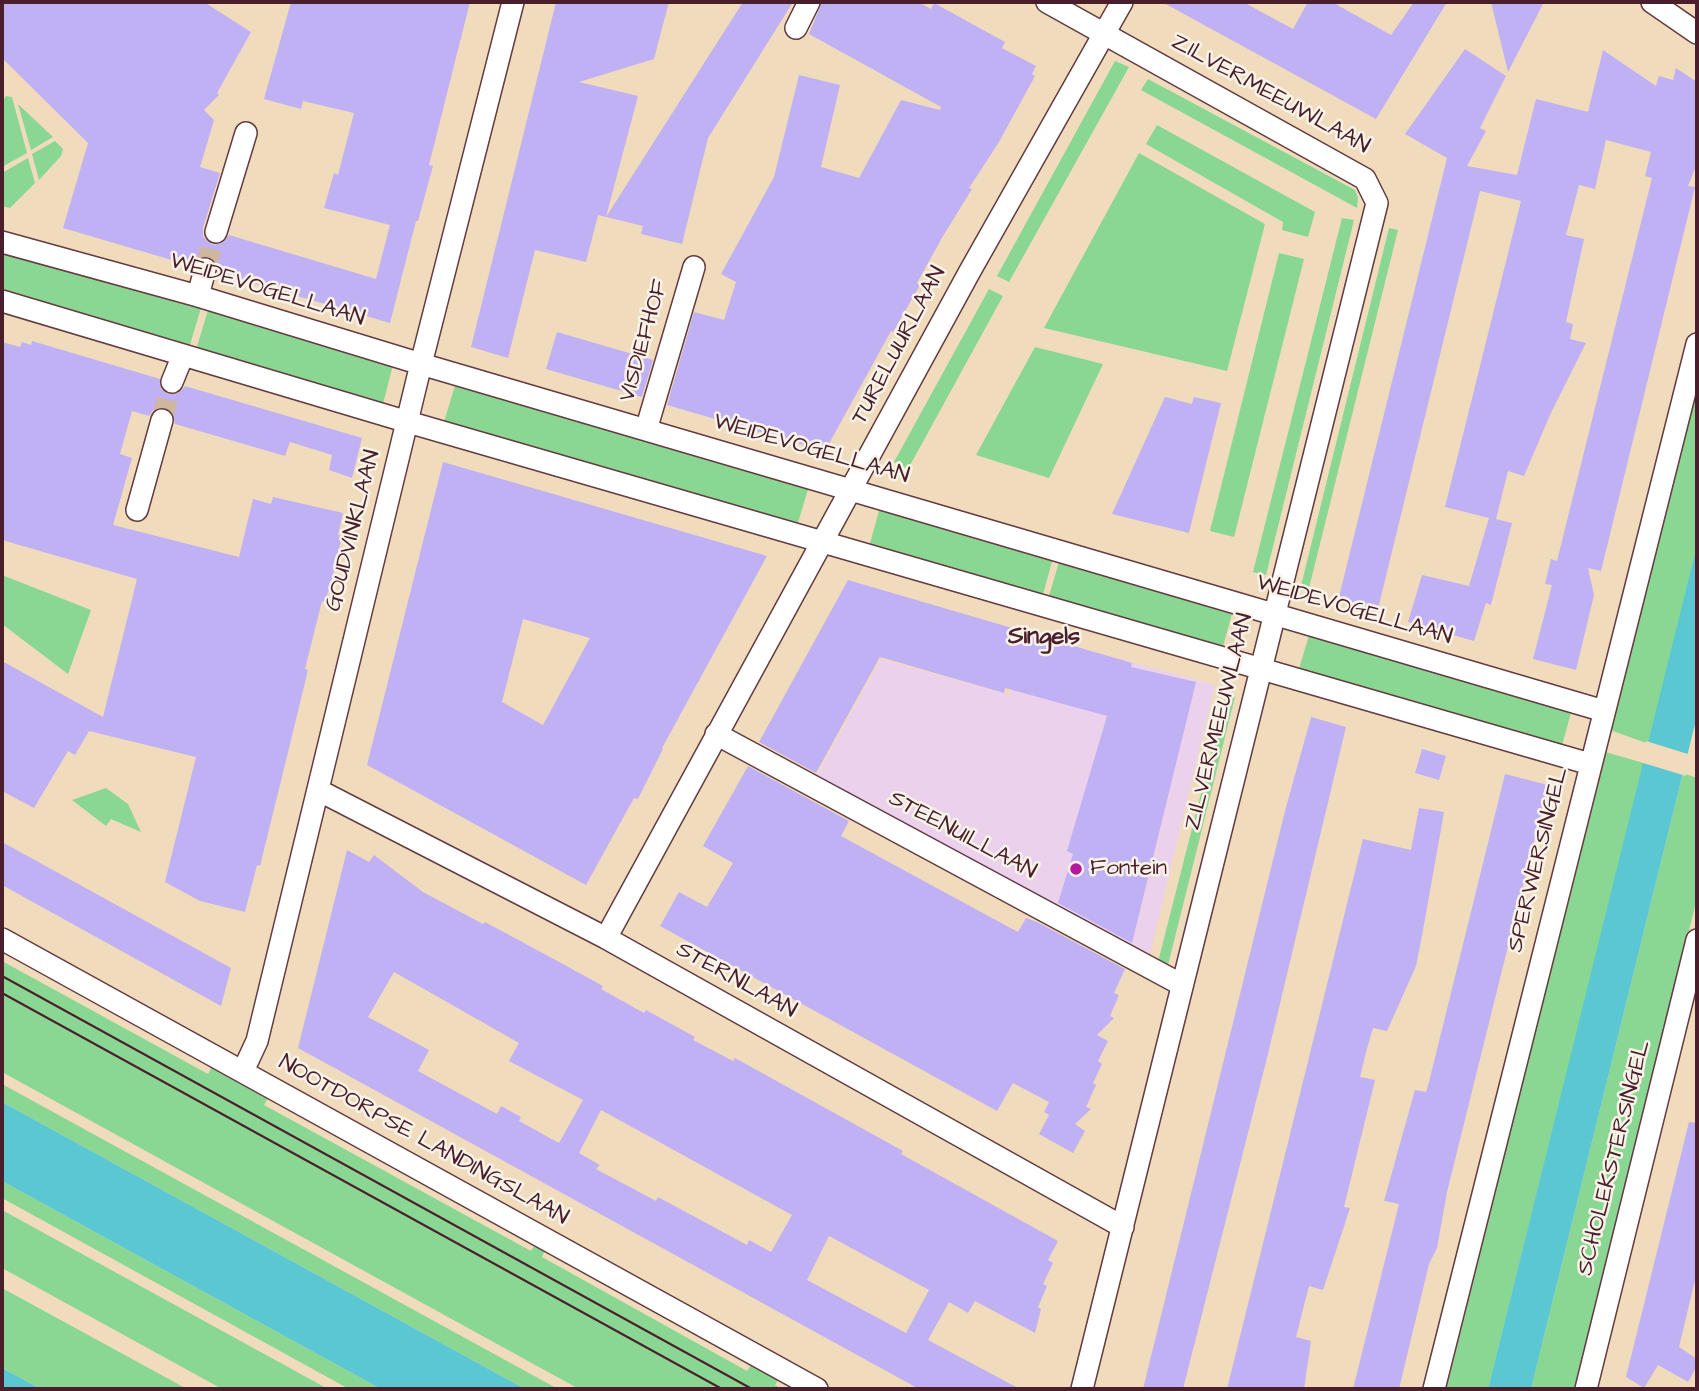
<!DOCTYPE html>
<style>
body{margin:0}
#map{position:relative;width:1699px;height:1391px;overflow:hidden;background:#f0dcbc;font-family:"Architects Daughter",sans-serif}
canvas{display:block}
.frame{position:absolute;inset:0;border:4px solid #4a1f2b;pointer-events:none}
</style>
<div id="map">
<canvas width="1699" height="1391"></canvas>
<div class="frame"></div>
</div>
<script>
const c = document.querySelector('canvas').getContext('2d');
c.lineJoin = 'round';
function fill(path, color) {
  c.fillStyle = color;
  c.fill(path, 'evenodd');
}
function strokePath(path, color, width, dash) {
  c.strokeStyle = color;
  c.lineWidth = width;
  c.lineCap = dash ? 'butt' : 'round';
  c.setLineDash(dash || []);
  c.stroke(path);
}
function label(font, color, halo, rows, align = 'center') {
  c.font = font + ' "Architects Daughter",sans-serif';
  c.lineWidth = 5;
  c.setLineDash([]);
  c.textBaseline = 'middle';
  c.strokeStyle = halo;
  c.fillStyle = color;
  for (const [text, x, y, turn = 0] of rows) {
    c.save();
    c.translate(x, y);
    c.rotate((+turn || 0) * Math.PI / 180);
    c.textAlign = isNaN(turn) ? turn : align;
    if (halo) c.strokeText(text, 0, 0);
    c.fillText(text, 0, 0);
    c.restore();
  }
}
const built = new Path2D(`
 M1029,634l186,51 -67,277 -332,-185 65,-118 129,36z`);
const green = new Path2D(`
 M1115,61l14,6 -120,215 -12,-6z
 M1148,79l207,111 3,8 -1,10 -216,-118z
 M6,96l6,1 15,56 -25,14v-65z
 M18,104l35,33 -22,13z
 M1157,125l158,87 -7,25 -26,-7 1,-8 -137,-78z
 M55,141l8,8 -2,7 -22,24 -7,-26z
 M1139,153l126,71 -38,147 -183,-43z
 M28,158l7,25 -25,25 -8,-2v-33z
 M1342,218l12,2 -88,355 -13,-3z
 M1389,228l9,2 -90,362 -8,-2z
 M2,250l199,58 -12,40 -187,-55z
 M1279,253l25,6 -70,278 -24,-6z
 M989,289l14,7 -95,173 -14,-7z
 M208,310l185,55 -10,39 -187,-54z
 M1035,347l68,17 -54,114 -73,-23z
 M1697,373v172l-48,199 -39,-14z
 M456,382l353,104 -12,40 -353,-104z
 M880,507l173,51 -11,40 -173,-51z
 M1060,559l173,51 -11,40 -174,-51z
 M2,575l89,35 -23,64 -66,-50z
 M1310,632l262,77 -11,40 -263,-77z
 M1226,695l9,2 -67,268 -10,-3z
 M1605,752l39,11 -156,626h-42z
 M1683,773l14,5v120l-121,491h-45z
 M106,788l22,16 13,28 -30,-13 -5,7 -34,-26z
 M2,961l206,113 5,-9 56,31 -5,9 267,146 5,-8 10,5 -4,9 205,114 6,-9 27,15 -5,8 7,4h-203l-577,-317z
 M2,1084l556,305h-33l-523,-287z
 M2,1181l379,208h-32l-347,-191z
 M2,1210l326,179h-106l-220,-121z
 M2,1288l185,101h-146l-39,-21z`);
const water = new Path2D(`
 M1697,545v171l-166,673h-43z
 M2,1102l523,287h-144l-379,-208z
 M2,1368l39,21h-39z`);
const pier = new Path2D(`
 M1646,741l45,14 -5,21 -46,-14z`);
const building = new Path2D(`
 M2,2h202l47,30 -34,61 2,2 -15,15 10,10 -14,47 20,6 -17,55v8l4,5 6,4 11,-3 5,-7 147,44 14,-54 -66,-17 10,-35 4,2 16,-62 -51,-12 -2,8 -37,-10 27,-97h179l-41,163 4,1 -15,55h-2l-26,102 -172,-50 -1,-8 -8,-8h-8l-9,9 -129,-38 25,-85 -86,-85z
 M556,2h113l-15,57 -75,23 59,14 -32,121 -8,-2 -12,47 -51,-12 -27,108 -37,-11z
 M743,2h50l-85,136 -26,106 -41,-10 2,-8 -37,-9z
 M822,2h96l13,7 3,-6 71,39 -3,6 34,18 -4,8 3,2 -36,66 -30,46 3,1 -29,47 -26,47 3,2 -27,47 -2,-1 -66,120 -158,-46 27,-93 30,8 12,-38 -15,-8 53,-97 25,-102 41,10 -19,82 38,11 42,-78 39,10 1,-3 -132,-73z
 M1162,2h81l50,27 15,-27h24l59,33 23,-33h33l-71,117z
 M1491,2h53l-36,70z
 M1465,49l41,27 -26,52 6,3 -19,35 50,9 19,-76 52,13 15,-62 53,36 3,-10 14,4 3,-12 21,14v82l-9,22 7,1 -94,384 -13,-3 6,27 -18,75 -43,-11 19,-74 -7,-1 6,-25 6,2 95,-383 -7,-2 6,-24 -45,-12 -11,49 -16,-4 -13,50 18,4 -18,83 7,2 -3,15 16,4 -36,72 -26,61 -16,-5 -12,48 16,4 -21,82 -5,-2 -12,38 -66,-19 14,-47 47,11 20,-68 -44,-11 76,-306 -41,-10 -103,422 -39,-12 109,-443 -42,-24z
 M557,332l96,28 -11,37 -96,-28z
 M32,341l128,38 1,10 7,5 11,-1 6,-7 177,52 -10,40 -23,-8 3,-15 -42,-13 -5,14 -110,-32 -3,-13 -13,-4 -6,3 -4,6 -17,-5 -12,43 12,4 -19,67 126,32 14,-58 18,5 2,-7 70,16 -5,22 4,1 -10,43 -7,23 -3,-1 -17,68 3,1 -17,70 -31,126 -3,-1 -12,47 -45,-11 -35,-19 31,-125 -107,-26 -14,24 -7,-4 -34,57 -32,-17v-130l101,56 34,-138 -135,-39v-198l18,5 2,-5 9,3z
 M1165,397l27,7 2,-7 27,6 -32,130 -77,-19z
 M443,462l324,94 -105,192 1,1 -25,50 -4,-1 -48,87 -219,-120zM523,619l67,19 -47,87 -41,-23z
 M848,580l284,83 -1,4 65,15 -64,261 -74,-40 15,-49 -6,-3 40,-135 -102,-28 -1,5 -124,-36 -64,116 -57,-31z
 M1311,717l35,10 -79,331 -84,331h-40l142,-578z
 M1422,749l24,7 -7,24 -24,-7z
 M748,766l101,55 -8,15 138,75 39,21 8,-14 11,4 88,47 -11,24 5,2 -9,21 4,2 -17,17 11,6 -10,20 4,3 -9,19 3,2 -10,22 5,2 -16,15 10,7 -12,22 -34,-19 10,-19 -5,-3 5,-10 -36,-19 -16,28 -337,-185 19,-34 28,15 26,-44 -30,-17z
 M1505,774l43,11 -101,407 -10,56 -8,16 -30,125h-46l46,-185 -15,-3 31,-111 11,2 3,-10z
 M1419,808l25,4 -22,124 -6,30 -29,65 -14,-3 -7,24 -6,25 15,3 -31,127 6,1 -27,82 -14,-4 -13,51 15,4 -7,48h-77l136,-550 48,11z
 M2,842l229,126 -10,38 -219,-121z
 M347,850l22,12 5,-7 49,37 60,32 2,-2 78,42 40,22 -2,3 43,24 2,-3 49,27 -2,3 40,21 2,-3 168,93 -2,3 157,87 -10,19 5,3 -10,21 4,2 -9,21 3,2 -6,24 -60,-32 -7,12 -19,-11 -21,38 92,49h-101l-621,-341zM394,972l125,71 -10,18 74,39 -24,43 -40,-22 2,-4 -20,-11 -4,8 -79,-43 11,-21 -61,-33zM601,1110l191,105 -21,37 -22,-12 -2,5 -89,-48 -2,4 -60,-32 4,-4 -21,-12zM829,1236l100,54 -23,43 -99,-53z
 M1689,1122l8,1v149l-18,75 18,12v7l-9,16 -30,-17 -14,23 -18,-11z`);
const streetTunnel = new Path2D(`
 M205,269l11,-37
 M162,420l10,-38`);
const street = new Path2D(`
 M1047,2l318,177 12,24 -295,1186
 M1652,2l45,31
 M796,28l13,-26
 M216,232l30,-99
 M2,242l196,54 223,68 1183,347
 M198,296l7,-27
 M2,301l406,121 1182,342
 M172,382l11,-27
 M646,430l48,-163
 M137,510l25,-90
 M716,734l466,251
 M318,790l288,148 517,289
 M606,938l364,-667 152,-269
 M2,939l815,450
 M243,1071l14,-30 164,-677 92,-362
 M1434,1389l263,-1045
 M1586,1389l111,-449`);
const tram = new Path2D(`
 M2,976l750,413
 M2,993l720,396`);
const markers = [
 [1076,869,7,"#b5179e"]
];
const streetNames = [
 ["ZILVERMEEUWLAAN",1270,95,29],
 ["WEIDEVOGELLAAN",267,291,17],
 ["VISDIEFHOF",645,341,-74],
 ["TURELUURLAAN",900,346,-62],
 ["WEIDEVOGELLAAN",811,450,16],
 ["GOUDVINKLAAN",354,531,-76],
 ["WEIDEVOGELLAAN",1354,611,16],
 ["ZILVERMEEUWLAAN",1220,722,-76],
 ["STEENUILLAAN",962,836,28],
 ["SPERWERSINGEL",1539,860,-76],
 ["STERNLAAN",736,981,29],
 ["NOOTDORPSE LANDINGSLAAN",423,1141,29],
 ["SCHOLEKSTERSINGEL",1615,1158,-76]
];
const poiNames = [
 ["Fontein",1090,869]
];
const neighbourhoodNames = [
 ["Singels",1044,638]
];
fill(built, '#ebd1ec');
fill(green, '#8ad693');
fill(water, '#5bc7d3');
fill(pier, '#f0dcbc');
fill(building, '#c0b0f4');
strokePath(streetTunnel, '#cfb69f', 21, [21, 10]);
strokePath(street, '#633b41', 24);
strokePath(street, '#fff', 21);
strokePath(tram, '#4a1f2b', 2);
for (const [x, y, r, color] of markers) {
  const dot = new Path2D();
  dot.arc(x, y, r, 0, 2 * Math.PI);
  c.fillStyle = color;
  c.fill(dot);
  strokePath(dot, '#f7f3e8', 2.5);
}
label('23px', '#4a1f2b', '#f7f3e8', streetNames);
label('23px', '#4a1f2b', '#f7f3e8', poiNames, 'left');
label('bold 24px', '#4a1f2b', '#f7f3e8', neighbourhoodNames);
</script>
